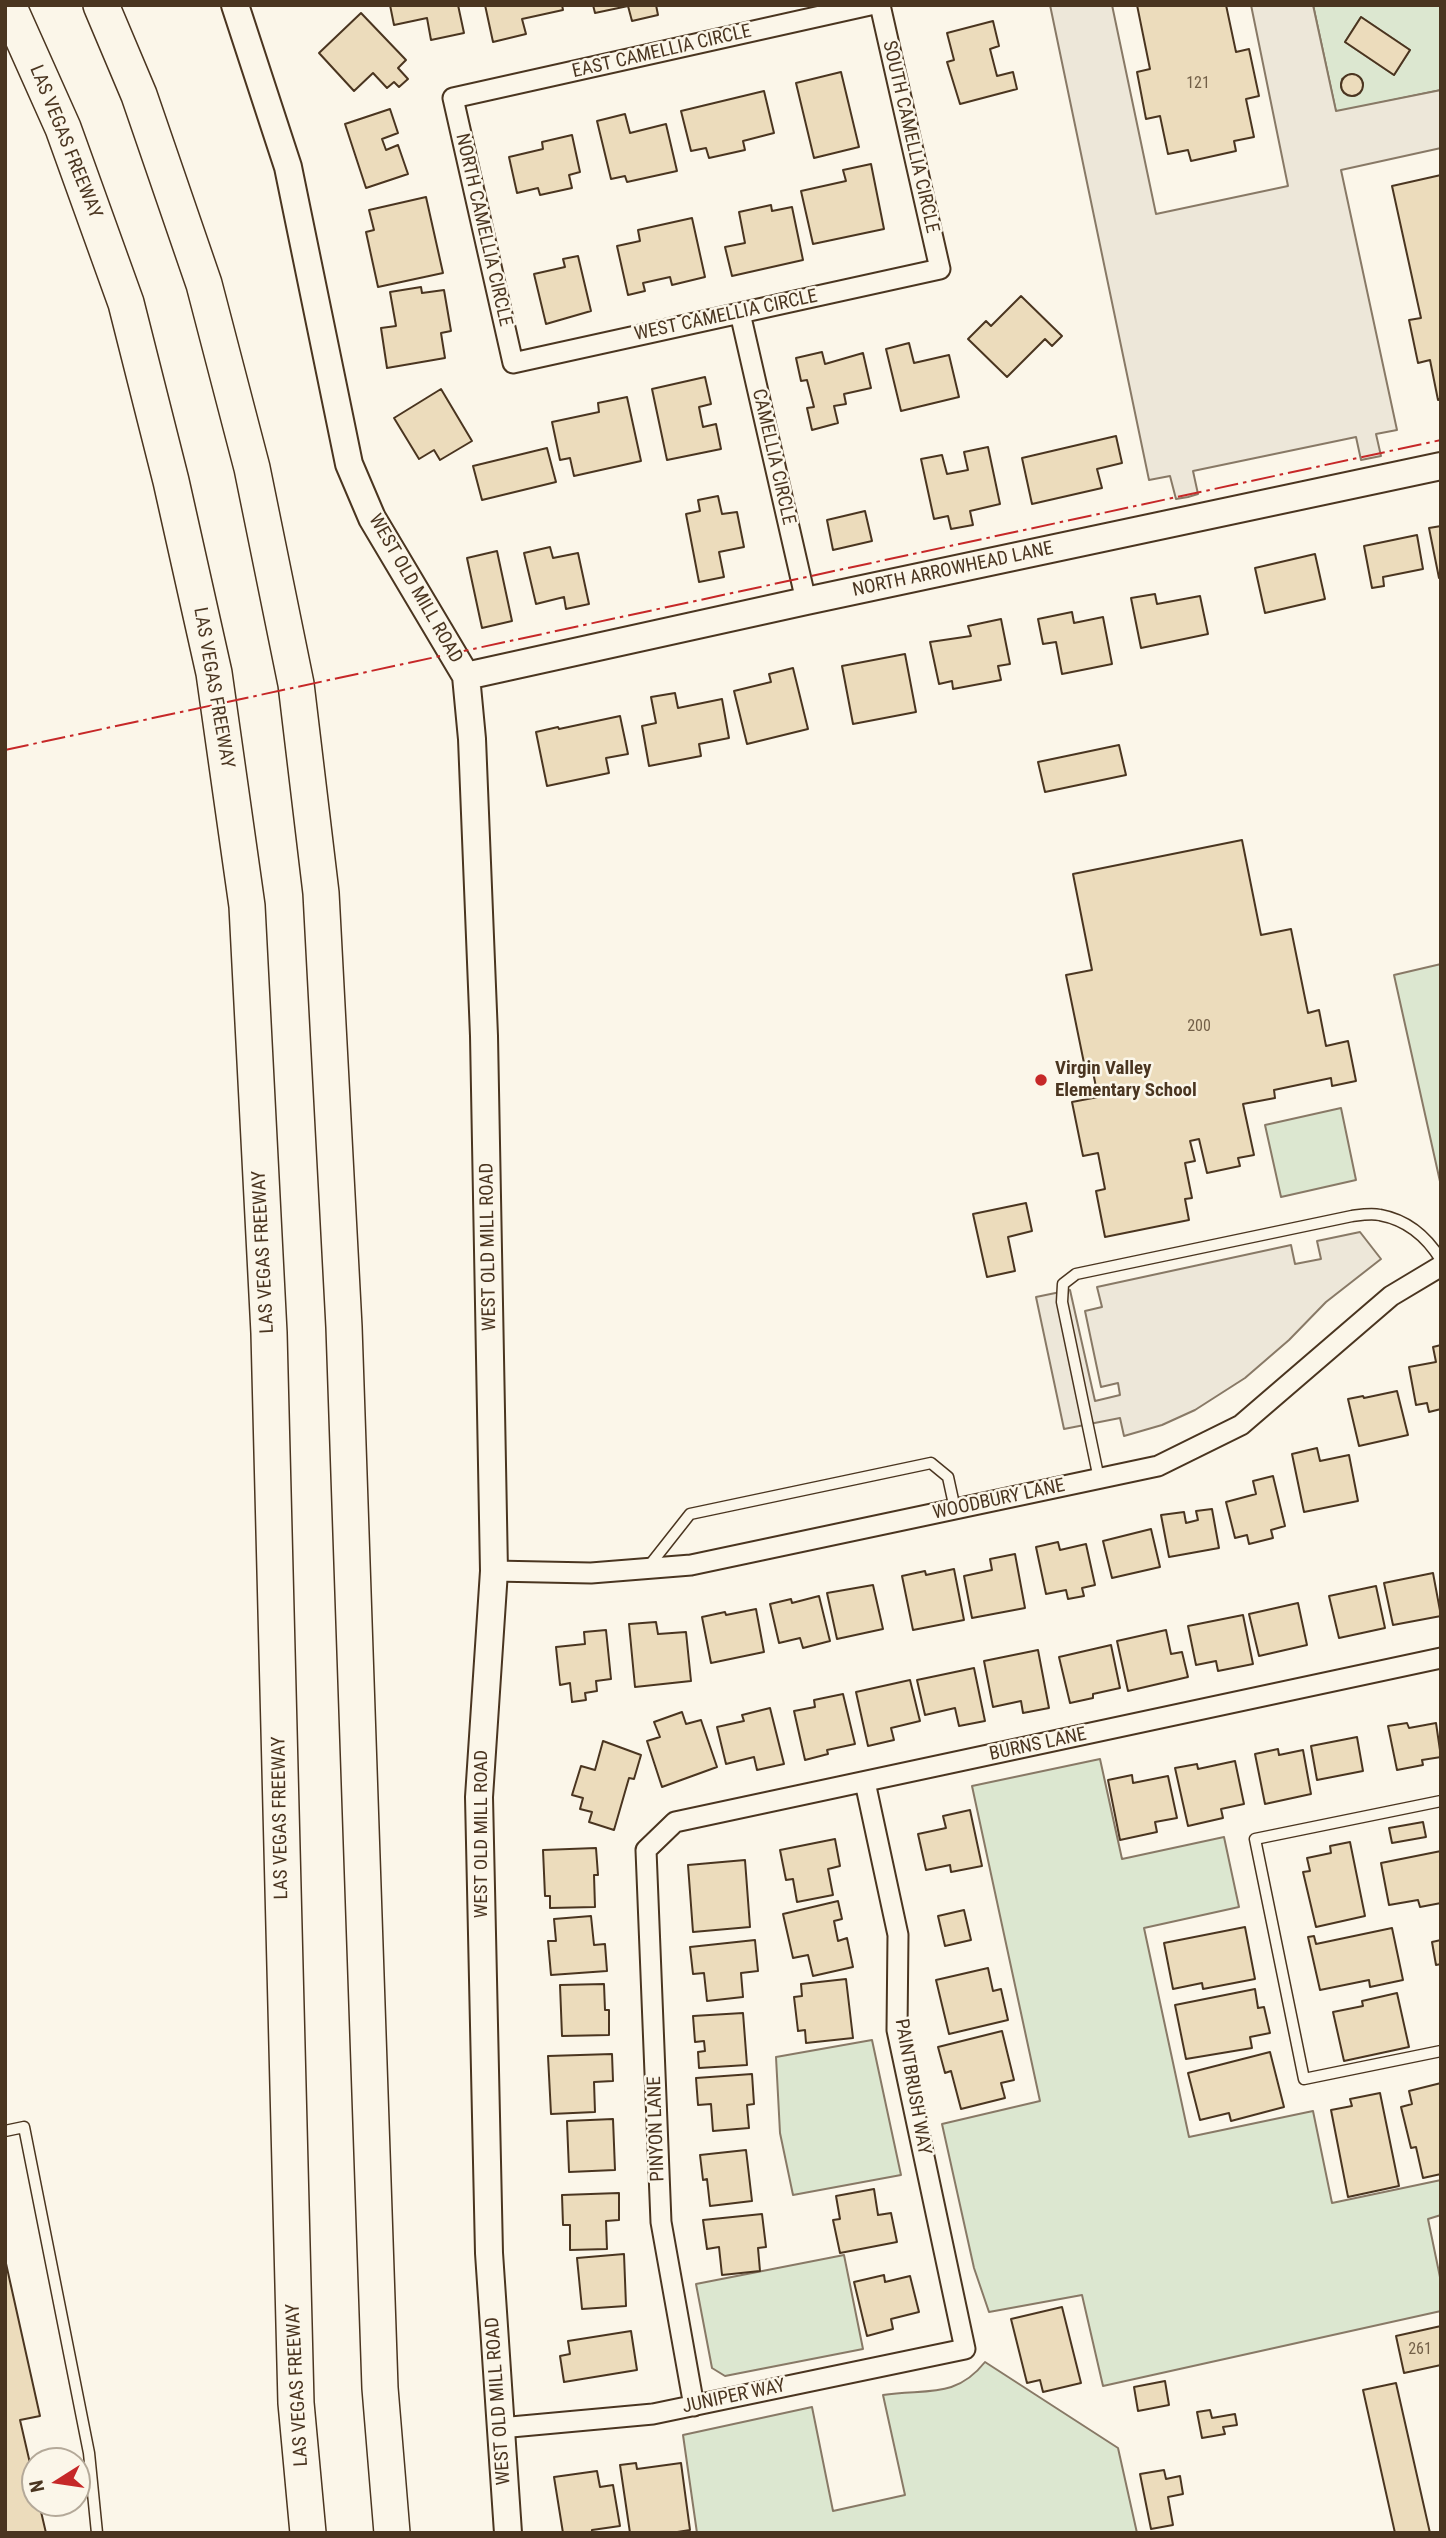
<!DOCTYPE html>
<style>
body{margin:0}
#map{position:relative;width:1446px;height:2538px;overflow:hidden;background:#fbf6e9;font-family:"Roboto Condensed",sans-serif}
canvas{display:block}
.frame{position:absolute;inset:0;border:7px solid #4a3520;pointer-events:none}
.north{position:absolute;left:21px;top:2447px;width:70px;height:70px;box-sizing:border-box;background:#fbf6e9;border:2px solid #b4a999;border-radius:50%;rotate:258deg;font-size:19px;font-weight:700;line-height:28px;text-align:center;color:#4a3520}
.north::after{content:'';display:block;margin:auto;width:24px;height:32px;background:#c62828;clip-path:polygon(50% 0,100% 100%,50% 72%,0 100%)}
</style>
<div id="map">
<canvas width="1446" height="2538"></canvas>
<div class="frame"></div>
<div class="north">N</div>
</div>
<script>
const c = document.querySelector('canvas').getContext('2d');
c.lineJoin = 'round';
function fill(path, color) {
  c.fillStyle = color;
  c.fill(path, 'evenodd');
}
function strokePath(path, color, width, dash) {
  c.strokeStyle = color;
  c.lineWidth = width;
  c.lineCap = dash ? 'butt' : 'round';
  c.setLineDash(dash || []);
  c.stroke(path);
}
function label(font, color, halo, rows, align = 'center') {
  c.font = font + ' "Roboto Condensed",sans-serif';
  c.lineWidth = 5;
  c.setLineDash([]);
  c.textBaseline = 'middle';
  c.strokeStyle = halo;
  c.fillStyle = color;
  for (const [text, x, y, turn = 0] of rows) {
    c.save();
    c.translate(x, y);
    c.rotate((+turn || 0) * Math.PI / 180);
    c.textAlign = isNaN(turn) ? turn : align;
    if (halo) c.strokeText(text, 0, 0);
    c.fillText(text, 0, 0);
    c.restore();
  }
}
const green = new Path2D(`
 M1313,5h128v85l-105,22zM1361,17l49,33 -16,25 -49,-33zM1352,74l7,3 4,6 -3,10 -6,3 -10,-3 -3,-6 1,-8z
 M1441,964v222l-47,-211z
 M1341,1108l15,72 -75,17 -16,-72z
 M1100,1759l22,100 102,-22 15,70 -95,21 45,209 124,-26 19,92 109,-23v35l-13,4 13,63v29l-338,75 -21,-91 -93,17 -15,-44 -32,-144 98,-23 -68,-315z
 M872,2040l29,135 -108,20 -13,-62 -4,-76z
 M844,2255l19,94 -138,27 -13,-8 -16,-84z
 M985,2362l133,86 19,85h-440l-14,-98 129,-28 21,104 72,-16 -22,-100c41,-7 72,5 102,-33z`);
const parking = new Path2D(`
 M1050,5h62l44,209 132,-28 -37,-181h62l23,106 105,-21v58l-100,22 56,260 -21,4 5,22 -20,4 -5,-23 -163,34 5,23 -10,3 -12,2 -6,-23 -21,4z
 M1360,1232l21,27 -55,43 -37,38 -44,38 -50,32 -33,15 -38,11 -4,-18 -56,11 -28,-132 34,-7 25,111 25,-6 -2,-12 -17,4 -16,-76 17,-4 -5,-20 194,-42 4,19 26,-5 -4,-18z`);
const building = new Path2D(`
 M390,5h68l6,28 -33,7 -4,-22 -33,7z
 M485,5h77l1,5 -41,9 4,15 -33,8z
 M593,5h63l2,10 -26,6 -4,-15 -33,7z
 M1137,5h89l10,47 13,-3 10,47 -13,3 8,38 -20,4 2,10 -45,10 -3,-11 -20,4 -8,-38 -14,3 -9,-47 13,-3z
 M361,13l45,47 -8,8 10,11 -9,8 -5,-5 -7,6 -14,-15 -19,18 -35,-38z
 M1361,17l49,33 -16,25 -49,-33z
 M993,21l6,25 -9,3 7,27 16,-4 4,17 -57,15 -13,-42 7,-2 -7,-27z
 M841,72l18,75 -45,11 -18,-75z
 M1341 85a11 11 0 1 1 22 0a11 11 0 1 1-22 0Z
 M764,91l10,42 -31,8 2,9 -36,8 -3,-10 -15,3 -10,-40z
 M390,109l8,24 -16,6 4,11 12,-5 10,29 -42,14 -21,-64z
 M625,114l5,19 36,-9 11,47 -50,11 -2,-6 -14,3 -14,-58z
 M572,135l8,37 -11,3 3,13 -32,7 -2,-7 -21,5 -8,-36 34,-8 -1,-7z
 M871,164l13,65 -71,15 -12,-53 45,-10 -3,-11z
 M1441,175v224l-3,1 -8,-40 -12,3 -9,-43 12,-2 -29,-132z
 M426,197l17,76 -65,14 -12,-55 8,-2 -5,-20z
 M771,205l1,6 20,-4 11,53 -71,16 -7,-29 20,-4 -6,-31z
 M692,218l13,59 -33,8 -2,-8 -27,6 2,8 -17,4 -11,-49 23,-5 -2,-11z
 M578,256l13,55 -45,13 -12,-50 31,-7 -2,-8z
 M421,287l1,6 22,-3 7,41 -10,2 4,25 -58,10 -6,-40 15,-2 -6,-34z
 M1021,296l41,40 -10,10 -7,-7 -38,38 -39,-38 18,-18 5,5z
 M909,343l5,20 35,-8 10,42 -58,14 -15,-62z
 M822,352l3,12 38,-11 8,35 -27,6 2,10 -12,2 4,17 -26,7 -5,-22 7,-1 -7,-27 -6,1 -5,-23z
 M705,377l6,27 -12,3 4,20 13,-3 5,25 -54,11 -15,-71z
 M441,389l31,52 -32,19 -6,-10 -15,9 -25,-41z
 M627,397l14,64 -67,15 -4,-18 -10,2 -8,-38 47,-10 -1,-9z
 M1116,436l6,27 -25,6 5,19 -70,16 -10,-46z
 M988,447l12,57 -30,7 3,14 -22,4 -3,-13 -14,3 -13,-60 21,-4 5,19 21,-4 -4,-18z
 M547,448l9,34 -74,18 -9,-34z
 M718,496l4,18 15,-2 7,35 -25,5 5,25 -25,5 -13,-68 14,-3 -2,-11z
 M865,511l7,30 -39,9 -6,-30z
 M1441,526v52h-2l-10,-50z
 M1417,535l6,34 -40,8 1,9 -12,2 -8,-42z
 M550,547l3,11 25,-5 11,51 -23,5 -2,-12 -28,7 -12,-51z
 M497,551l15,70 -30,7 -15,-70z
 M1315,554l10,45 -60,14 -10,-45z
 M1155,594l2,10 43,-8 8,38 -67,14 -10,-50z
 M1072,612l2,11 29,-6 9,47 -50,10 -6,-32 -13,2 -5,-25z
 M1001,619l9,45 -12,2 3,14 -48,9 -1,-8 -13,3 -9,-42 41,-6 -3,-10z
 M905,654l11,58 -63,12 -11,-58z
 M793,668l15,61 -61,15 -13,-53 37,-9 -2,-8z
 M675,693l3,15 44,-9 7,39 -30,6 2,12 -52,10 -7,-40 14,-3 -5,-26z
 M620,716l8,38 -22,4 3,15 -62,13 -11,-54 22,-5 1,2z
 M1119,745l7,30 -81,17 -7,-30z
 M1242,840l19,95 30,-6 17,84 11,-3 7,36 22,-5 8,40 -24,5 -1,-8 -57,12 1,8 -32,6 11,51 -16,3 2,8 -33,7 -8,-34 -9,2 5,20 -10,2 7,35 -7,1 4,21 -84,17 -9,-46 9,-2 -7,-36 -15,3 -11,-54 26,-5 -7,-35 -7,1 -18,-88 26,-5 -19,-96z
 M1026,1203l6,28 -24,6 7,34 -28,6 -14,-63z
 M1441,1345v64l-12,3 -2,-9 -11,2 -7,-38 27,-5 -3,-15z
 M1397,1391l11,44 -49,11 -11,-47 15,-3 1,2z
 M1317,1448l3,13 29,-6 9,46 -54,11 -12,-58z
 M1273,1476l12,50 -14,4 2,8 -24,6 -2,-9 -12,3 -9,-36 30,-8 -3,-13z
 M1212,1509l7,39 -50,9 -8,-42 23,-3 2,11 12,-3 -2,-9z
 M1151,1529l9,38 -48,11 -9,-37z
 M1058,1542l2,8 26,-6 9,41 -13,3 2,8 -16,3 -2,-9 -20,4 -10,-47z
 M1015,1554l10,54 -53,10 -8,-42 28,-6 -2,-11z
 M954,1569l10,51 -51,10 -11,-54 23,-5 1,4z
 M1433,1573l8,43 -48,9 -9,-42z
 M873,1585l10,44 -46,10 -10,-46z
 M1376,1586l9,42 -46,10 -10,-42z
 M819,1596l11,45 -27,7 -3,-10 -21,5 -9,-39 21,-5 1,4z
 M1298,1603l9,42 -48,11 -10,-42z
 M756,1609l8,43 -53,11 -9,-46 23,-5 1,3z
 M1243,1615l10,49 -35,7 -2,-10 -20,4 -8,-39z
 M656,1622l2,12 28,-2 5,49 -56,6 -6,-63z
 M606,1630l5,49 -15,2 1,10 -12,2 1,7 -14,2 -2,-19 -10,2 -4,-38 29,-3 -1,-12z
 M1166,1630l5,24 11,-2 6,25 -60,14 -11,-50z
 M1111,1645l9,43 -27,6v4l-23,5 -11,-46z
 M1038,1650l11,58 -26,5 -2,-12 -28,6 -9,-46z
 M974,1668l11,53 -26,5 -4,-18 -30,7 -8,-35z
 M910,1680l10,41 -29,7 3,12 -26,6 -12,-54z
 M843,1694l12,50 -28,6 1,4 -23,6 -11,-49 21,-4 -1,-7z
 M770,1708l14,56 -27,6 -3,-13 -28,7 -9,-37 27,-6 -2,-6z
 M682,1712l4,12 15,-4 16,47 -55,20 -15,-46 13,-4 -6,-15z
 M1407,1723l2,5 27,-5 5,34 -19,3 1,5 -26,5 -9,-44z
 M1357,1737l6,34 -46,9 -6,-34z
 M603,1741l38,14 -7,24 -5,-1 -15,52 -25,-8 3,-10 -12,-3 3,-11 -11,-3 9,-29 14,4z
 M1278,1749l1,6 24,-5 8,44 -46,10 -10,-50z
 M1235,1761l9,43 -23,5 2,9 -35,8 -13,-58 22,-4 1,5z
 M1132,1775l1,8 35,-7 9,42 -22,4 2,10 -37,8 -12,-60z
 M970,1810l12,56 -31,6 -1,-7 -24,5 -8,-36 28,-6 -3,-12z
 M1423,1822l3,15 -34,6 -3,-15z
 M835,1839l5,27 -12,3 5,26 -36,7 -4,-23 -7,1 -6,-30z
 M1350,1842l15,74 -49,11 -13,-55 7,-1 -3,-13 24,-5 -1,-7z
 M596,1848l2,27h-4l1,32 -45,1v-12h-5l-2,-46z
 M1441,1851v52l-21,4 -2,-7 -29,5 -8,-42z
 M745,1860l5,67 -57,5 -5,-67z
 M838,1901l4,18 -8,2 4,20 9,-3 6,29 -40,9 -5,-21 -15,3 -10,-44z
 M964,1910l7,30 -26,6 -7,-30z
 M591,1916l3,29 11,-1 2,27 -56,4 -3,-34h8l-2,-22z
 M1245,1927l10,52 -52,10 -1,-6 -29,6 -9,-46z
 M1392,1928l11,52 -33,7 -1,-7 -49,10 -12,-53 6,-1 2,8z
 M755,1940l3,31 -17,2 2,24 -36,4 -3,-28 -11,1 -3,-27z
 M1441,1940v24l-5,1 -4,-23z
 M988,1968l5,23 8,-2 7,31 -59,14 -13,-54z
 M846,1979l7,59 -47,5 -1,-13 -7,1 -4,-34 8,-1 -1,-12z
 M604,1984l1,26h4v25l-47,1 -2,-51z
 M1255,1989l3,19 6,-1 6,26 -20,4 2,11 -66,11 -11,-54z
 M1397,1993l12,54 -65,14 -11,-49 30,-6 -1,-5z
 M743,2013l4,52 -48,3 -1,-16 7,-1 -1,-10 -9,1 -2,-26z
 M1002,2031l12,49 -13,3 4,15 -44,11 -10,-38 -6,2 -7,-26z
 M1270,2052l14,55 -53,14 -2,-8 -29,7 -12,-47z
 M612,2054l1,27 -19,1 1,30 -44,2 -3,-58z
 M752,2074l2,30 -7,1 2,23 -36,3 -2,-27 -13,1 -2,-27z
 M1441,2083v91l-18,4 -7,-31 -5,1 -10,-41 11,-3 -3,-13z
 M1380,2093l19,93 -51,11 -17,-87 21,-4 -2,-7z
 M613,2119l2,51 -46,2 -2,-51z
 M746,2150l6,51 -42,5 -3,-27 -4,1 -3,-25z
 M874,2189l4,26 13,-2 6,29 -57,11 -7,-33 7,-1 -4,-23z
 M619,2193v27l-13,1 1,28 -37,1v-25h-7l-1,-30z
 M762,2214l4,33 -8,1 2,23 -38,4 -3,-28 -12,2 -4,-29z
 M624,2254l2,52 -44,3 -5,-51z
 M5,2259l35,157 -20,4 15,65v18h4l7,30h-41z
 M884,2275l1,7 25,-6 9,36 -28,7 2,10 -26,7 -13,-54z
 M1062,2307l19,76 -38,9 -3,-12 -13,3 -16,-64z
 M1441,2326v39l-37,8 -8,-37z
 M631,2331l6,39 -73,12 -4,-26 10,-2 -2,-13z
 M1165,2381l4,24 -31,6 -4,-24z
 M1396,2383l34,150h-35l-32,-143z
 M1210,2410l2,8 23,-4 2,11 -14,2 2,7 -23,4 -5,-26z
 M636,2463l1,6 44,-6 9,67 -19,3h-41l-10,-68z
 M1164,2470l2,9 14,-3 3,18 -15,3 5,28 -22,4 -11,-55z
 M597,2471l3,16 13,-2 7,41 -28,4v3h-29l-9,-56z`);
const lane = new Path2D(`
 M1099,1479l-37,-177 1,-18 13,-10 276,-58c8,-1 19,-3 28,-1 27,5 47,22 61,45
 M649,1566l41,-52 241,-51 17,14 7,32
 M1441,1801l-186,38 49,240 137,-28
 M5,2131l19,-4 65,326 8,80`);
const street = new Path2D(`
 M870,5l-417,93 60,265 427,-94 -60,-264
 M740,313l66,288
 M494,1571l97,2 100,-8 467,-99 83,-41 150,-129 50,-30
 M694,2406l-33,-184 -15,-372 29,-28 766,-164
 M500,2428l153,-14 312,-65 -68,-319 1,-95 -33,-153`);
const secondary = new Path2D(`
 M235,5l53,162 61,297 23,54 94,158 6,63 12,297 10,535 -15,226 10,456 19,280
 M466,676l340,-75 635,-135`);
const highway = new Path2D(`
 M8,5l55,123 63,175 45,178 43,192 33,233 22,427 27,1070 12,130
 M101,5l38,90 65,189 48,184 44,216 25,209 23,434 36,1061 12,145`);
const power = new Path2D(`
 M5,750l1436,-310`);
const markers = [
 [1041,1080,7,"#c62828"]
];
const numberNames = [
 ["121",1198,84],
 ["200",1199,1027],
 ["261",1420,2350]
];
const streetNames = [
 ["EAST CAMELLIA CIRCLE",662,52,-13],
 ["SOUTH CAMELLIA CIRCLE",910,137,77],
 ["LAS VEGAS FREEWAY",65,142,68],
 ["NORTH CAMELLIA CIRCLE",483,230,77],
 ["WEST CAMELLIA CIRCLE",726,316,-12],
 ["CAMELLIA CIRCLE",773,457,77],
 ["NORTH ARROWHEAD LANE",953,570,-12],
 ["WEST OLD MILL ROAD",415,589,60],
 ["LAS VEGAS FREEWAY",213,688,80],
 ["WEST OLD MILL ROAD",489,1247,-91],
 ["LAS VEGAS FREEWAY",264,1252,-93],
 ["WOODBURY LANE",999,1500,-12],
 ["BURNS LANE",1038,1745,-12],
 ["LAS VEGAS FREEWAY",281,1818,-91],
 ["WEST OLD MILL ROAD",482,1834,-90],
 ["PAINTBRUSH WAY",912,2087,80],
 ["PINYON LANE",657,2129,-92],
 ["LAS VEGAS FREEWAY",298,2385,-93],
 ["JUNIPER WAY",734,2397,-12],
 ["WEST OLD MILL ROAD",499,2401,-94]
];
const poiNames = [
 ["Virgin Valley",1055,1069],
 ["Elementary School",1055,1091]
];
fill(green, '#dce7d0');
strokePath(green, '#887966', 2);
fill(parking, '#ede7d9');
strokePath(parking, '#887966', 2);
fill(building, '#ecdcbc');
strokePath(building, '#4a3520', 2);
strokePath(lane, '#4a3520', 13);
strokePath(street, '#4a3520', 23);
strokePath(secondary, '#4a3520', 30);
strokePath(highway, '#4a3520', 38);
strokePath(lane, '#fbf6e9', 10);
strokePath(street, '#fbf6e9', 19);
strokePath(secondary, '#fbf6e9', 26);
strokePath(highway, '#fbf6e9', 35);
strokePath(power, '#c62828', 2, [24, 5, 3.5, 5]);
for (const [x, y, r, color] of markers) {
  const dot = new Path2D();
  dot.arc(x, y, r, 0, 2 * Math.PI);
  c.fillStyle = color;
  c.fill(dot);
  strokePath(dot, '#fbf6e9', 2.5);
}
label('16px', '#725f47', null, numberNames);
label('19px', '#4a3520', '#fbf6e9', streetNames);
label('bold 19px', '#4a3520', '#fbf6e9', poiNames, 'left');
</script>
